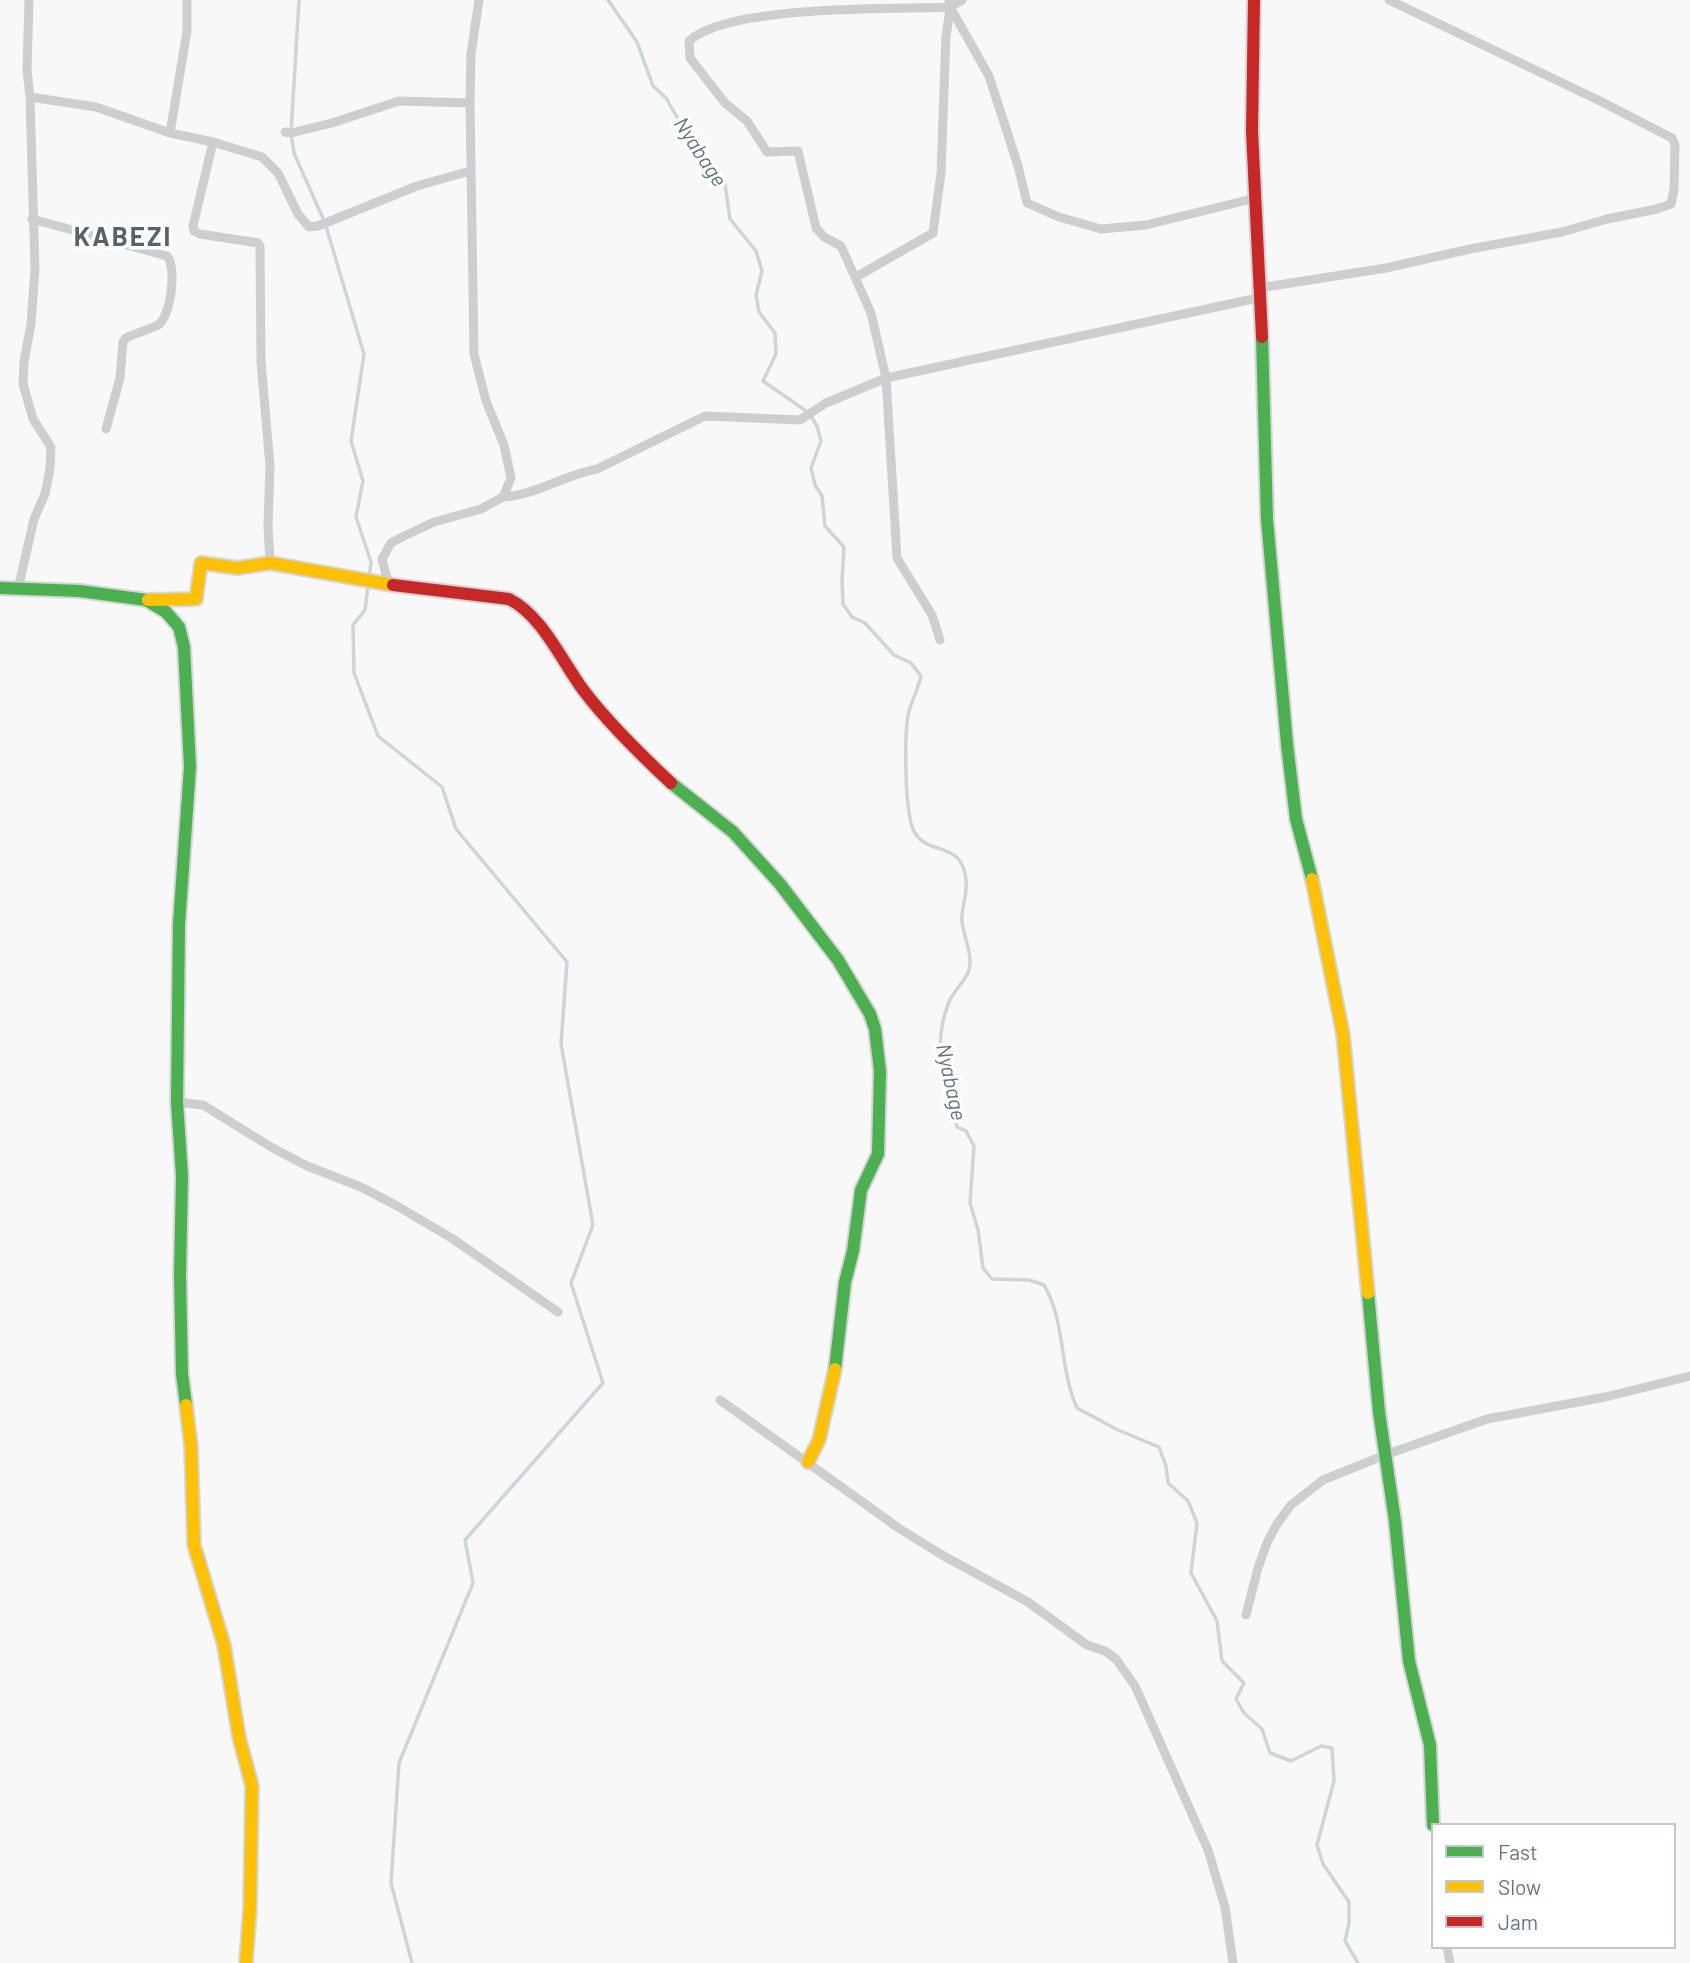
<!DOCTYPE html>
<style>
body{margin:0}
#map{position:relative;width:1690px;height:1963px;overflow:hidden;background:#f8f8f8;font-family:Barlow,sans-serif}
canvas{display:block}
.legend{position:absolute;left:1431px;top:1823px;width:245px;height:126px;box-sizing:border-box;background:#fff;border:2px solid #c1c8cd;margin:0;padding:9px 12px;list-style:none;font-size:21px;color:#647582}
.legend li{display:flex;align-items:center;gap:14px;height:35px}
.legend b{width:35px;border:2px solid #c1c8cd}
</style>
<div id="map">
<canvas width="1690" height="1963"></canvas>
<ul class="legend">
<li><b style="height:9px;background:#4caf50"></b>Fast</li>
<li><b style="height:9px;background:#ffc107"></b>Slow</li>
<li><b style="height:9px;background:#c62828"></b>Jam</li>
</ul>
</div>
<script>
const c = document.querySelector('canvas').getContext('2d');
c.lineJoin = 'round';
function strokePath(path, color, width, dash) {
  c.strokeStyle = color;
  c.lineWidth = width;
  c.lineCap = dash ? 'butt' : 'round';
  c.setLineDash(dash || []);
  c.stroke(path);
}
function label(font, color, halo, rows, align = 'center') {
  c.font = font + ' Barlow,sans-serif';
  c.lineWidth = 7;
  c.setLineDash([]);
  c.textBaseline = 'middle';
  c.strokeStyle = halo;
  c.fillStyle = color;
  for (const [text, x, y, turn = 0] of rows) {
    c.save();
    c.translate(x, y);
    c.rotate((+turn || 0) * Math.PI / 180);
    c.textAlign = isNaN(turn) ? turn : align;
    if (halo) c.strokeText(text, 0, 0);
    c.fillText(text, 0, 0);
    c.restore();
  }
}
const stream = new Path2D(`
 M299,0l-8,133 3,20 31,70 39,131 -13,87 12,40 -7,36 15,45 -2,17
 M608,0l29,42 16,44 13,12 36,63 23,23 5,35 26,32 6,20 -6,24 3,17 16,21 1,21 -13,27 46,32 8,13 4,15 -10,27 4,17 7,11 3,30 19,21 -2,34 1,23 9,13 13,6 29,32 17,8 10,13c-3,12 -8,23 -12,35 -5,21 -5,105 6,122 14,23 48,8 51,47 2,15 -6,32 -4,42 2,15 11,33 7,48 -4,12 -15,20 -20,32 -18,45 -5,80 8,125l9,4 8,15 -4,57 8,27 5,38 9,11 37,1 15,5c22,37 15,84 33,123l41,22 41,17 7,19 2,17 20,18 9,22 -6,50 26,48 5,40 22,22 -8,16 8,14 18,16 8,24 21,8 30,-15 11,2 2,33 -17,64 6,19 26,38v21l-4,18 13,22
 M368,586l-3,24 -12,15 1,48 24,63 64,51 14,42 111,133 -6,82 32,181 -22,58 32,100 -138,157 8,43 -74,180 -8,120 21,80`);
const street = new Path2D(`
 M949,0l1,7 39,69 29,90 9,37 32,14 42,12 45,-4 110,-27
 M30,97l66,10 74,26 43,9 49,15 16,16 20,41 11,13 9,-1 99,-40 53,-15
 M285,132l6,1 41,-10 67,-22 71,2
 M170,133l17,-102v-31
 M213,142l-20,84 1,5 6,3 58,9 2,3 1,116 9,104 -2,60 2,37
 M32,219l135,37c10,11 4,61 -9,69 -10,5 -22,8 -32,13l-3,4 -3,36 -14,51
 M856,277l77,-44 8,-60 5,-137 4,-27
 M1259,288l127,-20 84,-19 92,-17 45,-13 50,-10 14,-5 3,-14 1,-45 -3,-7 -74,-38 -209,-100
 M503,497c33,-2 61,-22 94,-28l108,-53 95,4 26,-17 60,-25 372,-80
 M391,584l-5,-9 -4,-16 9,-16 11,-6 32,-15 47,-13 22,-12 8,-19 -7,-33 -18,-44 -12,-47 -4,-251 1,-49 8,-54
 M18,589l16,-70 11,-25 5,-25 1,-22 -18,-28 -10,-35 1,-22 7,-38 4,-55 -5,-172 -3,-27 2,-70
 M940,640l-8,-25 -35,-57 -11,-180 -15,-65 -30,-67 -17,-9 -8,-9 -18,-77 -31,1 -20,-31 -22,-18 -35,-45 -1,-17c41,-37 202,-31 261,-34l12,-7
 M177,1102l26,3 68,42 36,19 54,21 38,20 54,32 105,73
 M720,1400l180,129 42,26 86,47 59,43 18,6 11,8 19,27 73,164 17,57 8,56
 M1246,1615l12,-47 9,-25 10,-19 14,-19 32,-25 62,-25 102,-36 118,-22 85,-21
 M1447,1947l3,16`);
const fast = new Path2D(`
 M1262,337l5,182 20,225 9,75 16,60
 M0,588l80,3 66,9 20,12 13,15 5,20 6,120 -11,157 -2,178 5,74 -2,99 2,99 4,31
 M671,783l62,49 47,52 58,76 32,54 5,15 5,42 -2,83 -17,36 -8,61 -8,31 -10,87
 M1368,1293l11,119 16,109 14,140 21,84 3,80`);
const slow = new Path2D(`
 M148,600l48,-1 5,-36 37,5 32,-5 123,22
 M1312,879l31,155 25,259
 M186,1405l5,41 3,99 30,100 15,92 13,49 -2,122 -4,55
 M808,1462l11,-22 16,-71`);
const jam = new Path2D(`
 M1254,0l-2,131 10,206
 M393,585l116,14c34,17 53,63 75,92 25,33 57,64 87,92`);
const waterNames = [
 ["Nyabage",700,152,57],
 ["Nyabage",951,1082,78]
];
const districtNames = [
 ["KABEZI",123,237]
];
strokePath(stream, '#cdd5d8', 3.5);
strokePath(fast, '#d4d5d6', 16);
strokePath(slow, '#d4d5d6', 16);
strokePath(jam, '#d4d5d6', 16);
strokePath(street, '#cdcecf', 9);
strokePath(fast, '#4caf50', 12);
strokePath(slow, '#ffc107', 12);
strokePath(jam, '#c62828', 12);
label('italic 21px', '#5f747c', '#fff', waterNames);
c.letterSpacing = '2px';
label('bold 26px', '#56636d', '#fff', districtNames);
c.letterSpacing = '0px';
</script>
